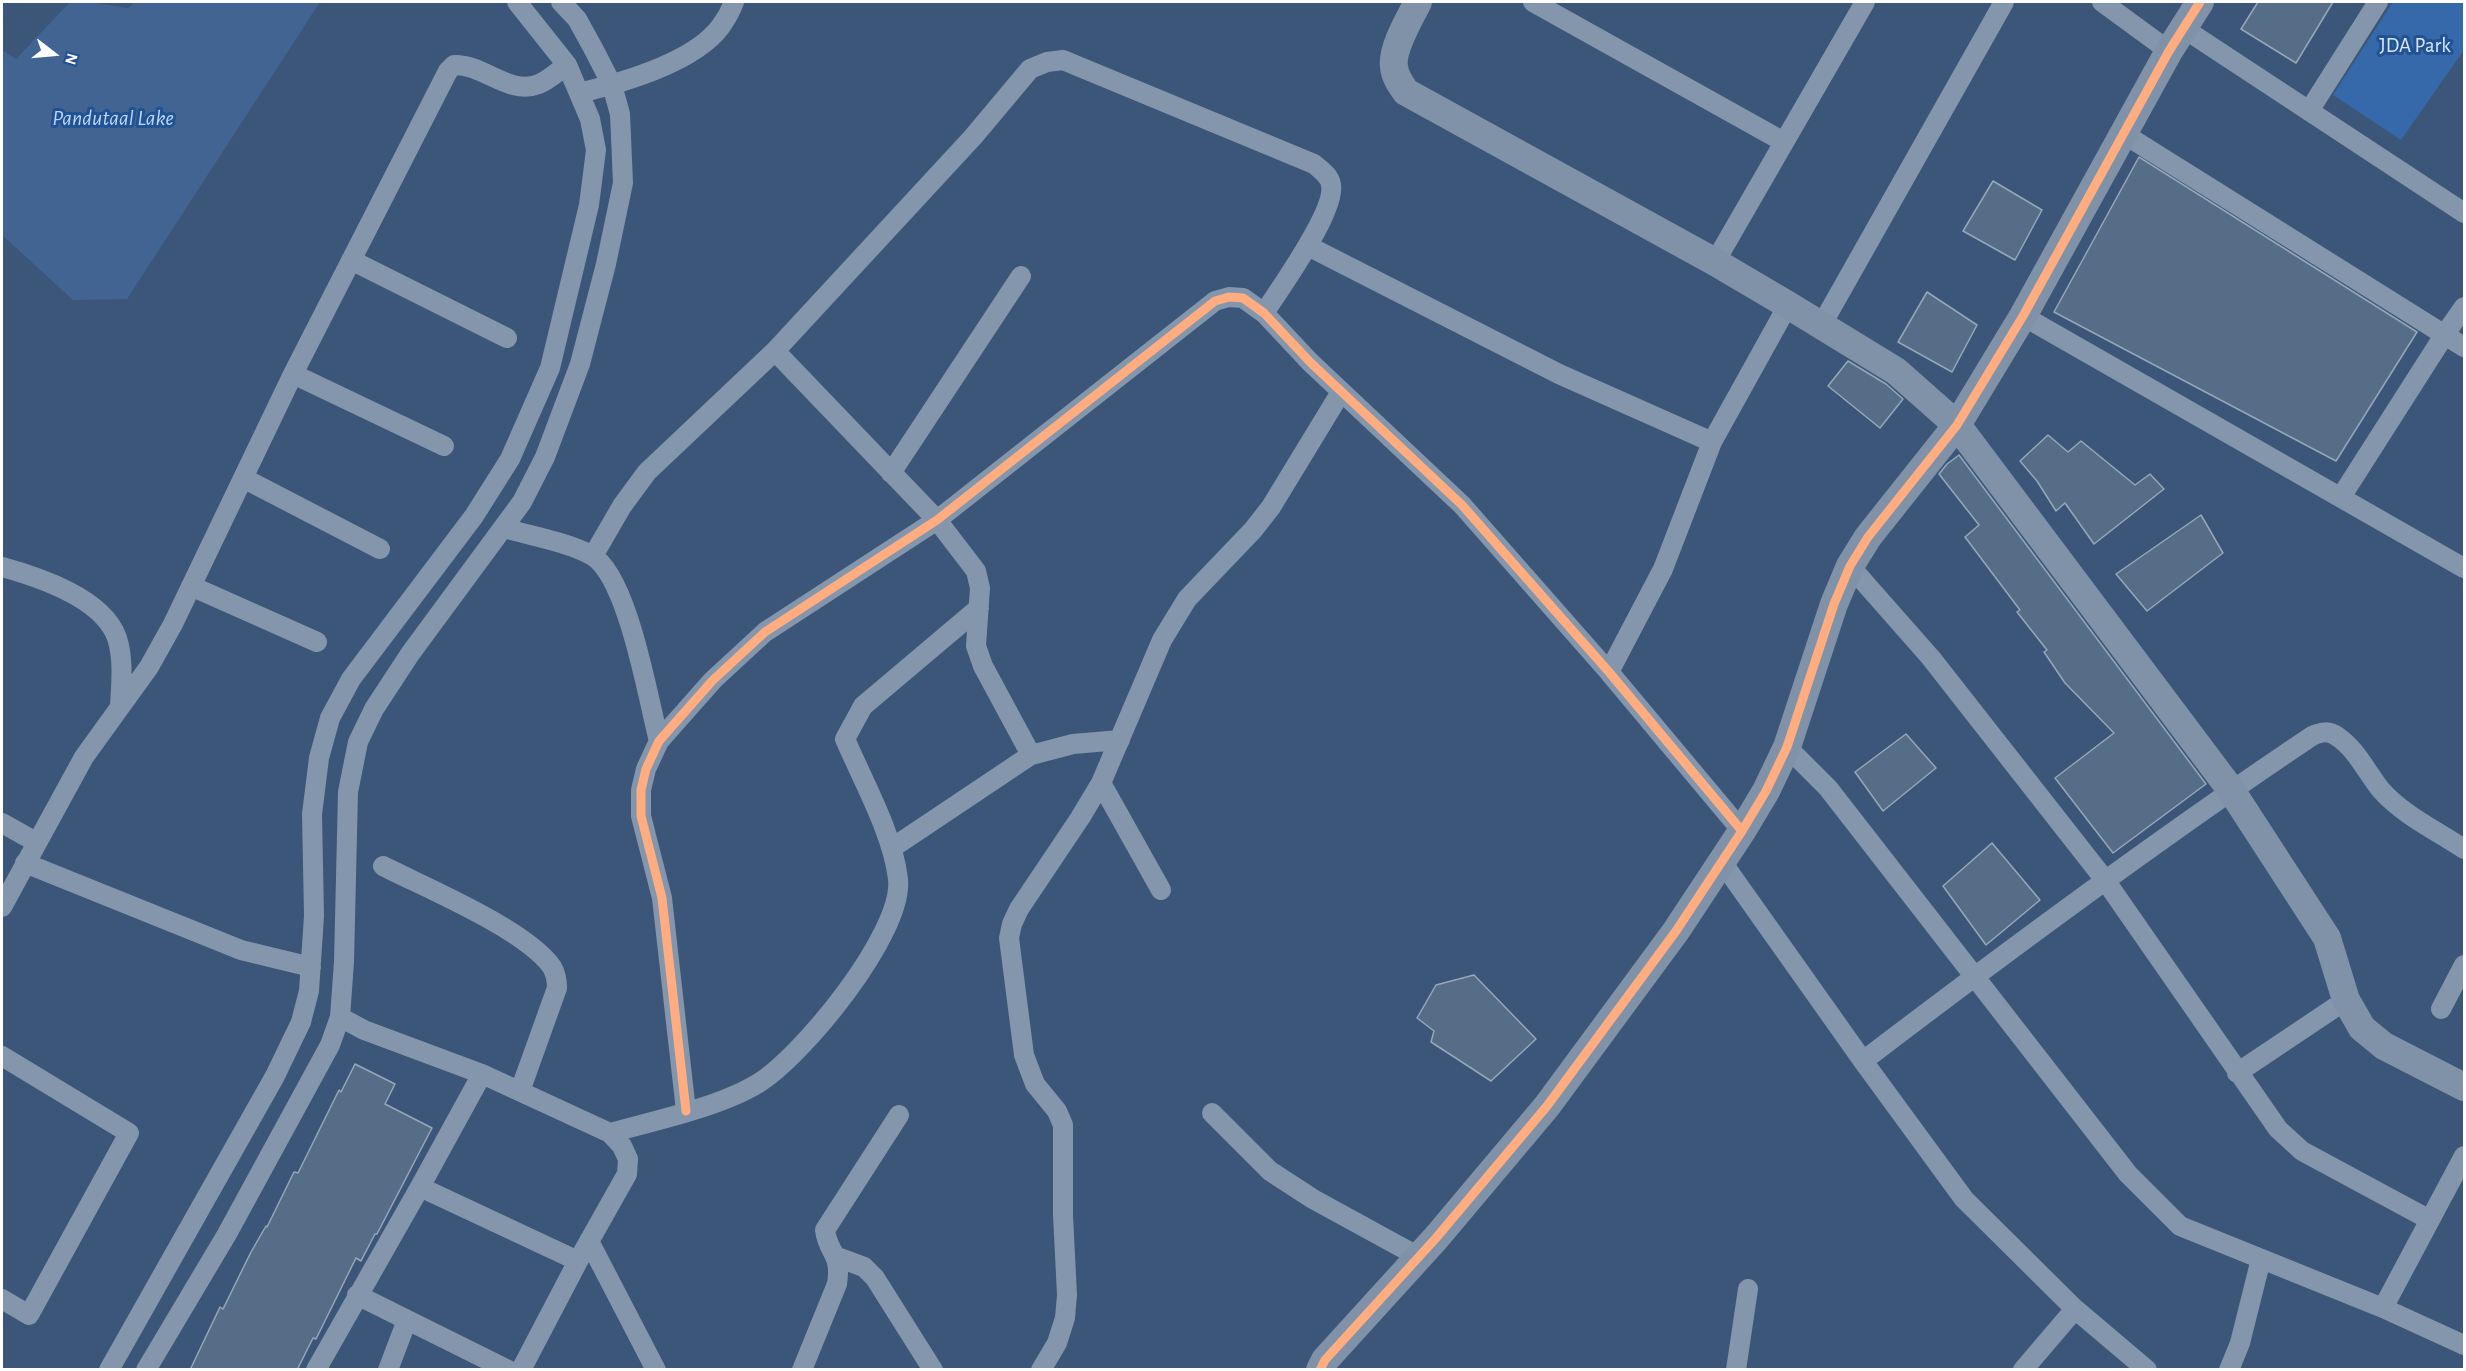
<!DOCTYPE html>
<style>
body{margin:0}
#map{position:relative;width:2466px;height:1371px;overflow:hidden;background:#3b5679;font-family:"Alegreya Sans",sans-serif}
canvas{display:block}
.frame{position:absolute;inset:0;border:3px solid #fff;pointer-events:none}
.north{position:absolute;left:24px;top:24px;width:60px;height:60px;-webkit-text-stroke:4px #215293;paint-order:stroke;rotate:106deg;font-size:16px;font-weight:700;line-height:24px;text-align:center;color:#fff}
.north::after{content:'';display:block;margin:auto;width:21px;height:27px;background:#fff;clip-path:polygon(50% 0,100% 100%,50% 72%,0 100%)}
</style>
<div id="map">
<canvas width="2466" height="1371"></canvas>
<div class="frame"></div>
<div class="north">N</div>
</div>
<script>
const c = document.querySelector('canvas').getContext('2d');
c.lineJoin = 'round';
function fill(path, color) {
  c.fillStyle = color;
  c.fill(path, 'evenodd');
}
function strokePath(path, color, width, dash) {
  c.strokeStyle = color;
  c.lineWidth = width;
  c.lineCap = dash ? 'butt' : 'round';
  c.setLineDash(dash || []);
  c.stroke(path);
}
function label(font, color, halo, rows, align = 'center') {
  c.font = font + ' "Alegreya Sans",sans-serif';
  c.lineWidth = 6;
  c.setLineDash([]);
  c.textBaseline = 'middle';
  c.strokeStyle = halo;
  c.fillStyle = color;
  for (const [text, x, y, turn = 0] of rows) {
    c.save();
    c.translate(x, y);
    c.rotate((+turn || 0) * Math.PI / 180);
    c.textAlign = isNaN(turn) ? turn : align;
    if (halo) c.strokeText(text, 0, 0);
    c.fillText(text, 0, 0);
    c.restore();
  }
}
const green = new Path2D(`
 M2393,2h71v48l-63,90 -68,-45z`);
const water = new Path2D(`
 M70,2h18l40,6 7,-6h185l-193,297 -54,1 -71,-65v-185l14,9z`);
const building = new Path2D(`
 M2258,2h75l-37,61 -55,-34z
 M2139,157l278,175 -81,129 -282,-149z
 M1993,181l49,29 -27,50 -52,-29z
 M1927,292l50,33 -25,47 -54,-30z
 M1848,361l38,23 17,15 -23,29 -52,-42z
 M2048,435l20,17 13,-11 54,44 15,-11 14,15 -70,55 -29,-41 -9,8 -19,-30 -17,-20z
 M1959,455l247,329 -93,69 -58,-75 59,-45 -49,-50 -21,-31 3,-2 -30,-38 3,-2 -55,-73 14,-12 -40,-51 8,-10z
 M2201,515l22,38 -76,58 -31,-37z
 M1906,734l30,34 -53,43 -28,-39z
 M1992,843l48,57 -54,45 -43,-59z
 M1474,975l62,64 -45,42 -60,-39 3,-11 -17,-13 19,-33z
 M355,1064l40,20 -10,20 47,24 -55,106h-2l-14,27 -5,-3 -40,81 -3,-1 -16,32h-107l30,-63 3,2 28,-57 15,-26 1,1 27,-55 4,1 41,-83 2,2z`);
const street = new Path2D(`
 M1533,2l251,140
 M2102,2l67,49
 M2183,28l281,185
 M579,93c42,-10 115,-30 142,-67 5,-7 10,-16 13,-24
 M2309,111l69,-109
 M2124,134l340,213
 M1308,246l251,128 153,68
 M351,260l156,78
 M1715,262l150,-260
 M2023,316l441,252
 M1821,326l183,-324
 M775,351l162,169 39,51 4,17 -4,58 7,20 48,89
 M293,374l151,72
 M891,473l130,-197
 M243,478l137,71
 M2341,497l104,-163 19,-27
 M504,528c27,8 63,14 87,27 37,20 57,144 68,186
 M593,556l29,-50 25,-34 128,-121 198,-214 57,-68 17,-7 16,-2 251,104c7,6 16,12 17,21 5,26 -52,105 -67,128
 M1850,566l81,92 174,222 173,249 24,22 128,69
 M2,567c36,10 101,31 115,71 7,22 4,46 3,69
 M191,586l126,56
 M1609,672l54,-103 49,-127 76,-137
 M1787,747l41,41 300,386 52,52 203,82 81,37
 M1101,783l60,107
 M2,823l34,19
 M892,848l139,-93 42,-11 47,-4
 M1722,862l141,199 101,138 111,110 72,61
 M25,863l216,87 70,17
 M383,866c43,22 142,63 169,101 4,7 5,13 5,21l-37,103
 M2,907l82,-150 65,-90 24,-43 120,-250 155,-303 6,-6c30,-1 55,31 85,19 10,-4 19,-13 28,-19
 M2441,1009l23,-44
 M340,1017l24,13 118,44 128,59 12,13 6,13 -1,15 -49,87 -57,109
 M2,1056l127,77 -100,182 -27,-16
 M1863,1061c147,-112 295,-222 449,-325 9,-4 17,-6 26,1 19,13 29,36 43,53 22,25 56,41 83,59
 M2237,1073l109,-73
 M686,1111l-24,-213 -21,-82v-26l5,-21 13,-28 54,-61 52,-48 172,-112 278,-219 14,-4 14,1 21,15 46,49 152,143 147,167 133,159
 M1212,1113l58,58 43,28 106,58
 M610,1133c44,-12 109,-26 147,-49 44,-26 147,-151 141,-205 -5,-45 -35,-98 -53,-140l18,-33 116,-98
 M420,1187l158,74
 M589,1241l67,129
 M837,1257l27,10 11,11 58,92
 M357,1295l151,75
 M2383,1308l81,-152
 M109,1370l166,-294 26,-54 8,-31 5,-75 -2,-102 7,-56 11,-40 21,-39 123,-163 36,-57 40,-91 39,-163 7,-55 -6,-31 -23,-54 -50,-63
 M146,1370l81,-136 103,-189 10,-28 4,-55 4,-170 10,-50 16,-33 36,-55 112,-152 23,-45 35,-93 26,-100 17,-81 -3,-69 -8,-29 -19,-37 -16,-29 -16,-17
 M316,1370l104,-183 62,-113
 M388,1370l19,-50
 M802,1370l35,-86c5,-31 -9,-30 -12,-54l74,-115
 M1041,1370l16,-27 8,-25 2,-23 -4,-80v-90l-6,-14 -22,-27 -11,-29 -15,-117 3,-14 7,-15 61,-91 21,-35 61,-143 25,-41 66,-69 18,-23 70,-115
 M1736,1370l12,-81
 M2023,1370l52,-61
 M2229,1370l11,-27 21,-84`);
const secondary = new Path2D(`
 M1418,2c-8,16 -27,47 -24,65 1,10 7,18 12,25l309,170 73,43 108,66 61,54 274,365 96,148 19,62 16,28 22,18 80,41
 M1320,1370l5,-10 111,-122 111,-132 129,-175 66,-100 24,-40 21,-44 47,-143 16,-38 18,-29 89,-112 66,-109 146,-265 31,-49`);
const cycleway = new Path2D(`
 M686,1111l-24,-213 -21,-82v-26l5,-21 13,-28 54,-61 52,-48 172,-112 278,-219 14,-4 14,1 21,15 46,49 152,143 147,167 133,159
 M1320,1370l5,-10 111,-122 111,-132 129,-175 66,-100 24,-40 21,-44 47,-143 16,-38 18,-29 89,-112 66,-109 146,-265 31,-49`);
const parkNames = [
 ["JDA Park",2415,46]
];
const waterNames = [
 ["Pandutaal Lake",113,118]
];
fill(green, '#3569a9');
fill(water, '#426492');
fill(building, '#566d88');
strokePath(building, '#97a7ba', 1.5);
strokePath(street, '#8396ab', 20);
strokePath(secondary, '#7f92a8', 28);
strokePath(cycleway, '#ffac80', 9);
label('21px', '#d8e8fa', '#215293', parkNames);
label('italic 22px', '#bfd7f4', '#215293', waterNames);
</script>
